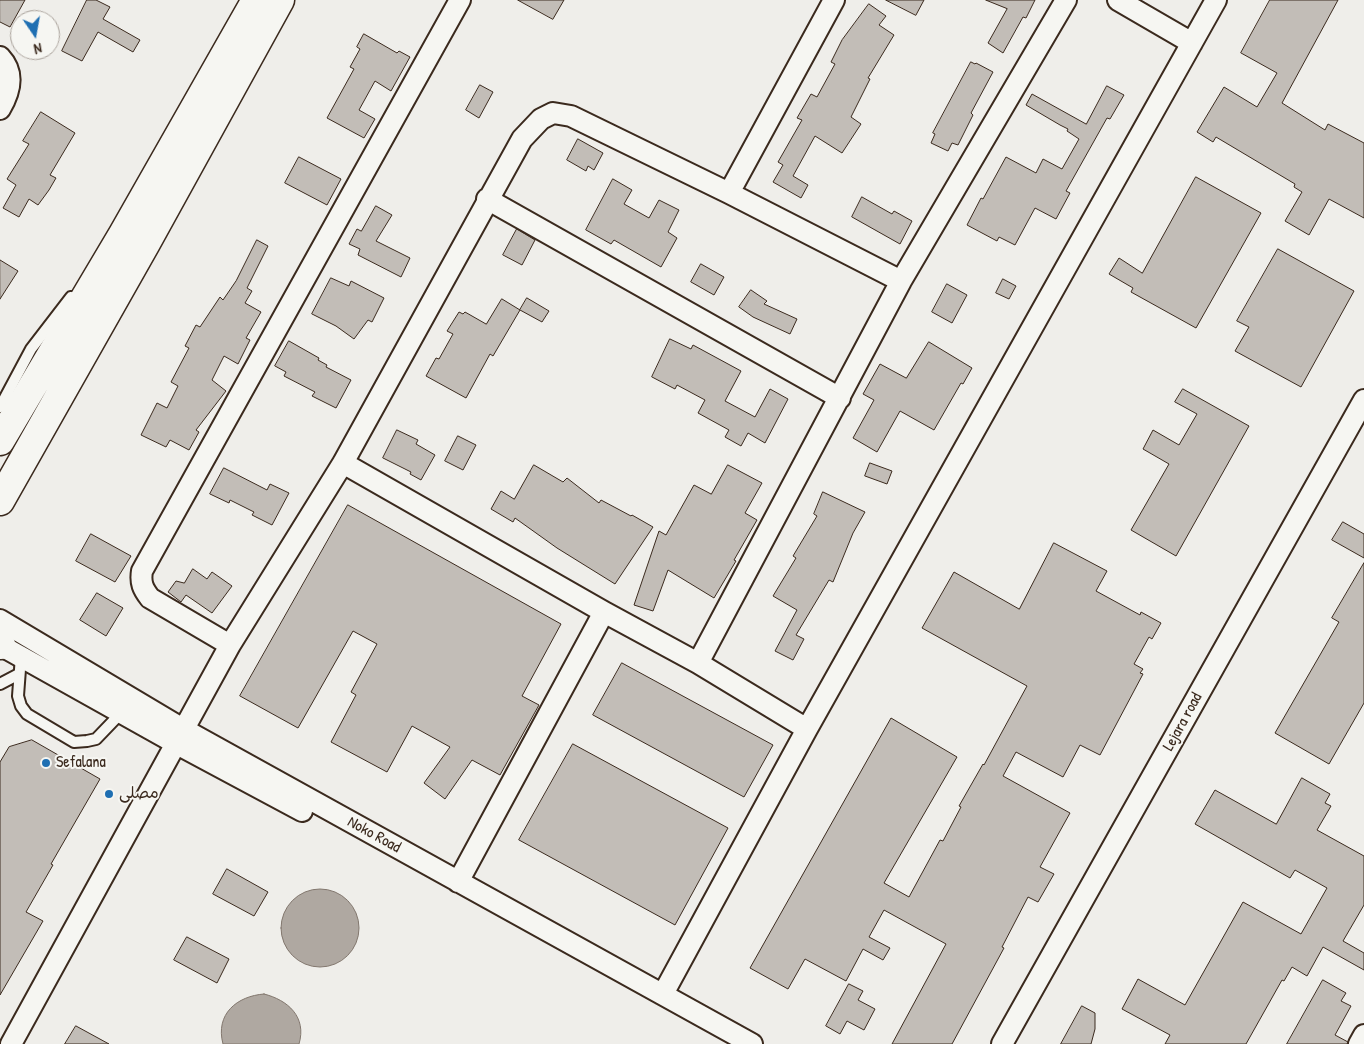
<!DOCTYPE html>
<meta charset="utf-8">
<style>
body{margin:0}
#map{position:relative;width:1364px;height:1044px;overflow:hidden;background:#efeeea;font-family:"Patrick Hand",sans-serif}
canvas{display:block}
.north{position:absolute;left:10px;top:10px;width:50px;height:50px;box-sizing:border-box;background:#f6f6f2;border:1px solid #aba49d;border-radius:50%;rotate:168deg;font-size:14px;font-weight:700;line-height:20px;text-align:center;color:#3b2a1e}
.north::after{content:'';display:block;margin:auto;width:18px;height:22px;background:#1f6fb2;clip-path:polygon(50% 0,100% 100%,50% 72%,0 100%)}
</style>
<div id="map">
<canvas width="1364" height="1044"></canvas>
<div class="north">N</div>
</div>
<script>
const c = document.querySelector('canvas').getContext('2d');
c.lineJoin = 'round';
function fill(path, color) {
  c.fillStyle = color;
  c.fill(path, 'evenodd');
}
function strokePath(path, color, width, dash) {
  c.strokeStyle = color;
  c.lineWidth = width;
  c.lineCap = dash ? 'butt' : 'round';
  c.setLineDash(dash || []);
  c.stroke(path);
}
function label(font, color, halo, rows, align = 'center') {
  c.font = font + ' "Patrick Hand","Playpen Sans Arabic",sans-serif';
  c.lineWidth = 4;
  c.setLineDash([]);
  c.textBaseline = 'middle';
  c.strokeStyle = halo;
  c.fillStyle = color;
  for (const [text, x, y, turn = 0] of rows) {
    c.save();
    c.translate(x, y);
    c.rotate((+turn || 0) * Math.PI / 180);
    c.textAlign = isNaN(turn) ? turn : align;
    if (halo) c.strokeText(text, 0, 0);
    c.fillText(text, 0, 0);
    c.restore();
  }
}
const water = new Path2D(`
 M281 928a39 39 0 1 1 78 0a39 39 0 1 1-78 0Z
 M264,994c24,6 43,23 35,50h-76c-8,-30 14,-48 41,-50z`);
const building = new Path2D(`
 M0,0h25l-15,27 -10,-5z
 M87,0h9l14,7 -7,12 37,21 -7,12 -35,-20 -16,29 -20,-10z
 M518,0h46l-11,19z
 M886,0h38l-8,15z
 M986,0h49l-9,18 -3,-1 -20,36 -15,-10 19,-34z
 M1270,0h68l-56,103 43,27 3,-6 36,19v75l-35,-19 -20,36 -24,-14 17,-29 -8,-5 1,-3 -79,-47 -3,5 -16,-10 27,-45 33,20 20,-34 -36,-20z
 M869,4l17,12 -7,9 15,10 -26,43 2,1 -19,38 10,7 -19,29 -27,-17 -22,40 15,9 -7,13 -28,-16 10,-17 -5,-3 24,-42 -5,-2 14,-24 6,3 18,-33 -4,-2 11,-22z
 M364,34l33,19 2,-2 11,6 -19,34 -16,-10 -16,29 16,9 -11,19 -37,-20 27,-49 -4,-2 10,-18 -3,-2z
 M971,62l4,2 1,-1 17,9 -22,41 2,2 -15,30 -6,-2 -4,8 -17,-8 4,-9 -2,-1z
 M480,85l13,7 -14,26 -13,-8z
 M1107,86l17,9 -14,24 -3,-1 -41,73 4,2 -14,26 -21,-11 -20,37 -16,-8 -2,4 -30,-16 14,-27 2,1 23,-42 30,16 7,-14 19,10 17,-30 -12,-8 1,-2 -8,-4 -34,-20 6,-11 54,30z
 M41,112l34,21 -25,42 6,3 -7,12 -11,15 -9,-6 -10,18 -16,-9 13,-23 -9,-6 22,-35 -6,-3z
 M578,139l25,14 -9,17 -6,-4 -2,5 -19,-11z
 M299,157l42,22 -14,26 -42,-22z
 M1196,177l65,36 -65,115 -65,-36 2,-4 -24,-14 10,-16 23,15z
 M613,179l19,11 -8,14 25,14 10,-18 20,10 -11,22 9,6 -16,29 -47,-27 -3,4 -25,-14z
 M862,197l30,17 2,-3 18,10 -12,23 -48,-27z
 M376,206l16,9 -16,26 34,17 -9,19 -43,-22 2,-6 -11,-5 8,-15 4,2z
 M517,229l18,11 -13,25 -19,-10z
 M257,240l11,6 -21,42 5,3 -7,12 16,9 -15,26 4,2 -12,24 -14,-8 -12,24 14,11 -30,39 3,2 -10,18 -19,-10 -4,7 -25,-12 16,-32 10,5 11,-22 -7,-4 18,-34 -4,-2 11,-21 4,2 20,-30 3,3 13,-19z
 M1278,249l76,42 -53,96 -66,-36 14,-24 -12,-6z
 M0,260l18,11 -18,28z
 M701,264l23,13 -10,18 -23,-13z
 M331,278l18,8 2,-5 33,17 -12,24 -4,-2 -14,19 -18,-13 -24,-12z
 M1003,279l13,7 -7,13 -13,-6z
 M947,284l20,11 -15,28 -20,-11z
 M751,290l16,11 -3,3 33,15 -7,15 -37,-17 -14,-10z
 M527,298l22,13 -7,11 -22,-12z
 M502,299l18,11 -27,46 -3,-2 -24,44 -40,-22 10,-18 3,1 14,-25 -6,-3 12,-19 4,2 2,-2 21,12z
 M670,339l21,10 2,-4 48,26 -16,30 30,16 15,-28 18,10 -23,44 -17,-10 -7,13 -16,-9 4,-7 -31,-17 7,-13 -28,-15 -2,4 -23,-12z
 M289,341l30,17 -1,2 9,5 -1,2 25,13 -15,28 -24,-12 3,-4 -31,-16 2,-4 -11,-6z
 M929,342l43,26 -9,16 -2,-1 -27,47 -34,-19 -23,41 -24,-14 21,-38 -11,-6 17,-30 26,14z
 M1183,389l66,37 -73,130 -45,-26 38,-66 -26,-15 10,-19 26,15 18,-31 -22,-12z
 M397,430l21,10 -2,4 19,11 -14,25 -11,-6 1,-2 -28,-14z
 M458,436l18,9 -13,25 -18,-9z
 M870,463l22,8 -5,13 -22,-8z
 M534,465l29,17 4,-4 32,25 2,-3 30,16 1,-1 21,12 -38,57 -58,-36 -42,-30 -2,4 -22,-13 10,-18 13,8z
 M728,465l34,18 -17,30 12,7 -23,40 2,1 -22,37 -46,-28 -15,41 -19,-6 25,-74 7,4 28,-50 17,9z
 M224,468l43,22 3,-6 19,9 -17,32 -20,-10 2,-3 -24,-12 -1,3 -19,-9z
 M823,492l42,20 -12,21 -20,49 -4,-2 -33,55 8,4 -11,21 -18,-9 22,-41 -24,-14 23,-38 -3,-2 24,-40 -3,-2z
 M348,505l213,119 -39,72 17,9 -39,70 -28,-15 -27,39 -21,-16 26,-36 -38,-21 -25,46 -56,-30 25,-47 -5,-3 26,-48 -24,-13 -55,97 -58,-32z
 M1343,522l21,12v24l-32,-18z
 M91,534l40,22 -16,26 -39,-21z
 M1054,543l53,28 -11,20 44,24 1,-3 20,11 -9,16 -3,-2 -15,27 9,5 -3,4 3,1 -43,81 -20,-10 -17,32 -47,-25 -13,24 67,37 -30,54 14,7 -16,28 -10,-5 -26,50 2,1 -52,96h-60l54,-100 -62,-34 -15,27 21,11 -7,12 -20,-11 -17,32 -41,-22 -17,30 -38,-21 141,-250 66,39 -73,126 25,14 31,-57 3,1 18,-34 -2,-1 24,-42 1,1 43,-79 -105,-58 32,-56 65,37z
 M1364,563v140l-35,61 -54,-31 64,-111 -7,-4z
 M193,569l14,10 5,-7 20,14 -20,27 -26,-18 -5,7 -13,-10 8,-11 8,2z
 M97,593l26,15 -17,28 -26,-16z
 M622,663l151,82 -29,52 -151,-82z
 M32,740l68,39 -49,85 2,1 -27,47 17,9 -43,74v-233l9,-15z
 M573,744l155,84 -53,97 -156,-85z
 M1302,778l28,16 -5,9 6,3 -14,24 47,26v49l-21,36 21,12v17l-41,-23 -16,29 -15,-9 -8,14 -2,-1 -36,64h-81l5,-9 -48,-26 16,-30 47,26 58,-103 58,32 26,-46 -32,-18 -5,8 -95,-54 20,-34 61,34z
 M227,869l41,23 -14,24 -41,-22z
 M187,937l42,22 -12,24 -43,-23z
 M1323,980l23,13 -5,8 10,5 -16,29 13,7 -1,2h-60z
 M849,984l14,7 -5,9 17,9 -11,21 -17,-9 -7,13 -14,-8z
 M1082,1006l13,7v16l-4,15h-30z
 M76,1026l33,18h-44z`);
const service = new Path2D(`
 M0,407l31,-58 40,-52
 M21,656l-3,40 3,10 6,8 47,28 13,-1 9,-2 25,-26
 M0,684l19,-10`);
const minor = new Path2D(`
 M1118,0l74,43
 M0,57c15,16 10,35 0,52
 M729,193l105,-193
 M487,199l353,199
 M343,463l261,149 94,51 109,66
 M0,620l183,109 569,315
 M0,645l177,99 125,67
 M230,645l-80,-47c-7,-9 -10,-15 -8,-27l318,-571
 M698,663l203,-382 165,-281
 M458,882l146,-270
 M663,994l144,-265 409,-729
 M11,1044l219,-399 113,-182 179,-324 19,-20 12,-6 18,3 158,77 172,88
 M1002,1044l362,-644
 M1359,1044l5,-9`);
const primary = new Path2D(`
 M0,441l123,-207 133,-234
 M0,501l146,-258 134,-243
 M0,645h1`);
const markers = [
 [46,763,5,"#1f6fb2"],
 [109,794,5,"#1f6fb2"]
];
const streetNames = [
 ["Lejara road",1183,722,-61],
 ["Noko Road",374,835,29]
];
const poiNames = [
 ["Sefalana",56,763],
 ["مصلى",119,794]
];
fill(water, '#afa8a1');
strokePath(water, '#81766d', 1);
fill(building, '#c2bdb7');
strokePath(building, '#3b2a1e', 1);
strokePath(service, '#3b2a1e', 14);
strokePath(minor, '#3b2a1e', 24);
strokePath(primary, '#3b2a1e', 31);
strokePath(service, '#f6f6f2', 10);
strokePath(minor, '#f6f6f2', 20);
strokePath(primary, '#f6f6f2', 28);
for (const [x, y, r, color] of markers) {
  const dot = new Path2D();
  dot.arc(x, y, r, 0, 2 * Math.PI);
  c.fillStyle = color;
  c.fill(dot);
  strokePath(dot, '#f6f6f2', 2);
}
label('16px', '#3b2a1e', '#f6f6f2', streetNames);
label('16px', '#3b2a1e', '#f6f6f2', poiNames, 'left');
</script>
